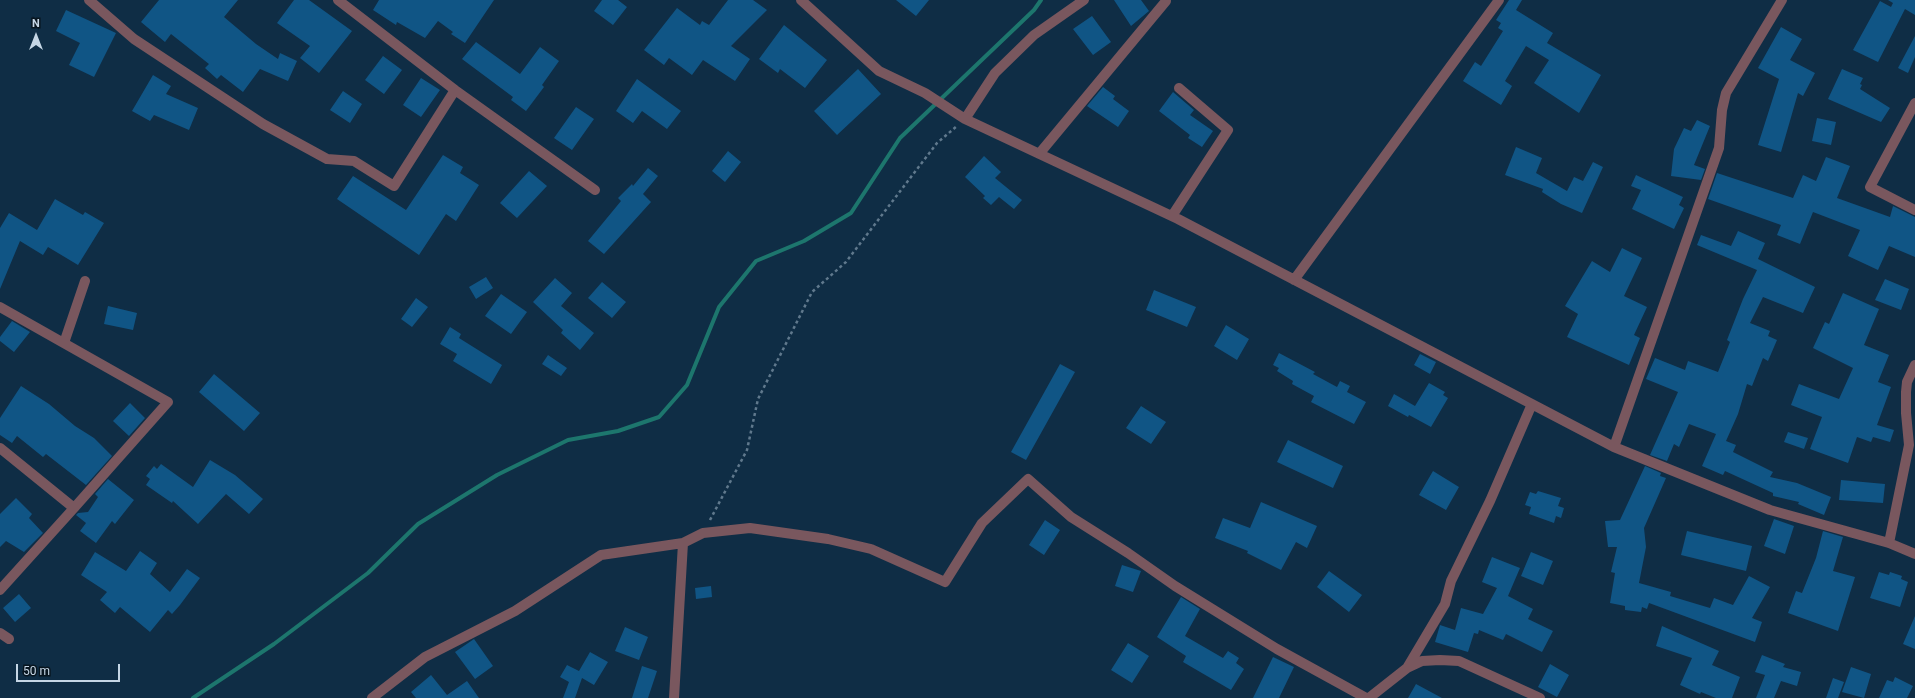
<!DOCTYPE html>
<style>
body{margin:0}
#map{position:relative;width:1915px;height:698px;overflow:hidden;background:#0f2d45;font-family:Roboto,sans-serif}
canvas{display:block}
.north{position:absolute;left:16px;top:16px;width:40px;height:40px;-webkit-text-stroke:3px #08151f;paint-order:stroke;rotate:0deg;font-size:11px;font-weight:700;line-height:16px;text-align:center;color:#c5d6e5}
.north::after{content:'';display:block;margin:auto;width:14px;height:18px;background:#c5d6e5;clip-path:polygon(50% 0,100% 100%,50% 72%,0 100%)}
.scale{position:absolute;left:16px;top:664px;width:104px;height:18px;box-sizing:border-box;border:2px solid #c5d6e5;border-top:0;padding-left:5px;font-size:12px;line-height:14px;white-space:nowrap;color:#c5d6e5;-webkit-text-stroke:3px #08151f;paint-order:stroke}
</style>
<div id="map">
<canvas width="1915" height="698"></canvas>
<div class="north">N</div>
<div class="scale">50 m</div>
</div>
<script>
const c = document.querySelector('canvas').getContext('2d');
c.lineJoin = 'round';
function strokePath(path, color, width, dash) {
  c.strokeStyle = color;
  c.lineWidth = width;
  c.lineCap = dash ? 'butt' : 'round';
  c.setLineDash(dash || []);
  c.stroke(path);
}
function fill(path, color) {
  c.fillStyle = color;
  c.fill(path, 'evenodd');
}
const stream = new Path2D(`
 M193,698l81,-54 94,-71 50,-49 79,-49 71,-35 50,-9 41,-14 28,-32 32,-78 37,-46 48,-20 47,-28 49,-75 134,-128 7,-10`);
const building = new Path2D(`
 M159,0h79l-14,17 32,27 22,15 2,-6 17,8 -9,20 -28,-12 -17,23 -22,-17 -4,4 -12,-11 4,-4 -38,-30 -6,8 -24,-20z
 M294,0h15l43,31 -33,42 -19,-15 10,-12 -33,-23z
 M379,0h115l-29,43 -14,-9 2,-2 -15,-11 -13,17 -28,-16 -1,3 -23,-15z
 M602,0h16l9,7 -14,18 -19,-14z
 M728,0h25l14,10 -36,36 19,13 -15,22 -32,-21 -11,15 -23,-17 -5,7 -20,-15 33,-42 23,17 2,-4 7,4z
 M896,0h33l-13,16z
 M1114,0h27l8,11 -18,15z
 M1509,0h13l-6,10 37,23 -6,10 54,32 -22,38 -45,-30 15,-23 -23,-14 -21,35 7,5 -11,19 -38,-24 12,-19 6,4 22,-35 -5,-3 3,-5 -5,-3z
 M1888,0h27v15l-10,-6 -27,53 -25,-12 27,-49 11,6 2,-4z
 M66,10l50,23 -22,44 -25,-12 11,-22 -24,-12z
 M1092,16l19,26 -18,13 -20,-26z
 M784,25l43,35 -22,28 -25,-19 -2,4 -19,-14z
 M1781,27l21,12 -12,21 25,13 -12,23 -5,-3 -17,59 -23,-7 21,-66 -21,-11z
 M1915,36v21l-7,16 -10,-5z
 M476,42l44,32 20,-27 19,14 -17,24 2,2 -18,24 -15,-11 2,-3 -51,-38z
 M383,56l19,14 -18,24 -19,-14z
 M858,69l23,25 -44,41 -23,-24z
 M1842,69l21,9 -3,6 2,1 -2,4 30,19 -9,14 -53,-23z
 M153,75l18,11 -5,8 32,14 -9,22 -35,-15 -4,6 -18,-10z
 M421,78l19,12 -19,27 -18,-12z
 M637,79l44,32 -14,18 -25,-18 -9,12 -17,-12z
 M1103,87l12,9 -2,3 16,12 -11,16 -31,-21z
 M343,91l19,13 -12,19 -20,-13z
 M1173,92l21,18 -4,5 23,16 -11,16 -14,-9 2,-3 -31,-24z
 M576,107l18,12 -22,31 -18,-12z
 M1817,118l19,4 -5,23 -19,-4z
 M1697,120l13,6 -16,39 11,4 -4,11 -30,-4 3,-27 10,-21 7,3z
 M1516,147l26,11 -6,15 31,18 7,-14 9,4 10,-19 10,5 -21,46 -21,-9 -19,-12 1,-3 -38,-14z
 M728,151l13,11 -16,20 -13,-11z
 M443,155l20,12 -3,6 19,12 -23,36 -10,-7 -27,41 -82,-56 16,-23 53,34z
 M984,156l17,16 -6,6 27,22 -8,9 -15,-12 -8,8 -8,-7 2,-2 -20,-19z
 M1826,157l24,9 -13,32 53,19 3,-11 22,11v40l-26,-11 -11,24 -30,-14 12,-26 -47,-18 -13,32 -23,-9 4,-10 -73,-26 9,-26 76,25 10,-23 13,6z
 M648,168l10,8 -15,18 8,8 -47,52 -16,-13 33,-40 -3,-3 14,-14 1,2z
 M529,171l18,15 -30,32 -17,-15z
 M1636,175l47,22 -4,8 5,3 -10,21 -42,-20 9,-19 -10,-4z
 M55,199l28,16 2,-3 19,11 -26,42 -30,-18 -5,8 -23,-14 -20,48v-61l9,-15 28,17z
 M1738,231l27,12 -7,16 57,28 -12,26 -40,-16 -13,26 20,8 -2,5 9,4 -9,21 -5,-3 -11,28 -5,-2 -9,30 -12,27 10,4 -3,7 40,20 -3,5 27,6 34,14 -7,18 -26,-11 1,-2 -26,-6v-3l-48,-22 -2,4 -21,-9 14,-32 -27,-10 -10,23 -5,-3 -7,17 -17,-6 28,-63 -32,-13 9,-21 30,12 3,-9 30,11 12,-30 -3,-2 16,-41 14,-29 -60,-25 4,-10 30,11z
 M1622,248l20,10 -18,38 23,11 -13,28 6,3 -11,27 -62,-28 11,-23 -13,-8 27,-45 18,11z
 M486,277l7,11 -17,11 -7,-12z
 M555,278l17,15 -11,13 33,27 -14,17 -19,-17 2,-3 -30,-28z
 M1885,279l24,10 -8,21 -26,-10z
 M602,282l24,20 -14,16 -24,-20z
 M1154,290l42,17 -9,20 -41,-17z
 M1843,293l36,16 -15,36 25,10 -11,27 13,5 -14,38 17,5 -4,12 -17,-5 -2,5 -14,-5 -9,26 -38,-14 12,-32 -31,-12 8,-21 40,15 14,-31 -40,-20 12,-26 4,2z
 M501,294l26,18 -16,22 -26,-18z
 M416,298l12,9 -16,20 -11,-8z
 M108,306l29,7 -4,17 -29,-6z
 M12,321l18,11 -16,20 -14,-11v-4z
 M1226,325l23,14 -12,21 -23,-14z
 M450,327l11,7 -2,4 43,27 -11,19 -38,-23 4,-7 -17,-10z
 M1279,353l36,19 -2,2 24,13 3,-6 10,5 -3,6 19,10 -12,22 -43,-22 3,-6 -22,-12 1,-3 -16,-10 2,-3 -6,-3z
 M1420,354l16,8 -6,12 -16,-9z
 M548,355l19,13 -6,8 -19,-12z
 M1060,364l15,8 -49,88 -15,-8z
 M214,374l46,39 -16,18 -45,-39z
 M1429,383l16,9 -2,3 5,3 -17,29 -22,-12 -1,2 -20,-11 6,-12 21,12z
 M21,386l28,18 26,22 19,12 18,18 -26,29 -40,-31 -3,3 -26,-21 -5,7 -12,-8v-17z
 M130,403l15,15 -16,18 -16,-15z
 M1141,406l25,16 -15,22 -25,-16z
 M1788,432l20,6 -4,11 -20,-7z
 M1288,440l55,26 -10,22 -56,-26z
 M210,460l25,15 28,24 -14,15 -23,-20 -28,30 -25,-23 -1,2 -26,-18 4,-6 -4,-3 8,-10 3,3 4,-5 32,23z
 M1645,466l16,7 -1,3 6,2 -22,50 2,19 -7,36 32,9 -1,4 40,12 4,-10 19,7 16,-29 21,11 -18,31 10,4 -7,20 -106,-39 -2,6 -5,-2 -1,5 -16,-2v-4l-15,-3 5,-30 -4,-1 6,-25h-9l-3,-26 15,-1z
 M1433,471l26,16 -13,23 -27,-15z
 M108,479l26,21 -19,24 -3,-3 -16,22 -16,-12 6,-8 -10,-8 2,-2 10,-1 10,-15 -3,-3z
 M1841,480l44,4 -2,19 -44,-3z
 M1538,491l23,7 -3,8 6,2 -3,10 -5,-2 -2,7 -25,-9 2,-7 -6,-2 5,-13 6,2z
 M16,498l16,16 -3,4 14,15 -19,19 -18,-11 -6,6v-33z
 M1261,502l56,24 -10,22 -11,-6 -15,28 -34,-17 1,-2 -33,-13 8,-20 27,10z
 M1774,519l20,7 -9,28 -21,-8z
 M1045,520l15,10 -16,25 -15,-10z
 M1687,531l65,15 -6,25 -65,-16z
 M1823,531l20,6 -10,34 22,6 -17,54 -50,-18 8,-22 6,2 14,-35z
 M140,551l17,12 -7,11 20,18 17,-23 13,9 -20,27 -8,9 -4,-4 -18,22 -30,-25 -5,6 -15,-13 7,-8 -26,-17 14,-23 31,19z
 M1531,552l22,9 -10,24 -22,-9z
 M1492,557l28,11 -12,28 25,13 -5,10 25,12 -11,21 -36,-18 -3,6 -24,-10 -1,4 -4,-1 -6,19 -33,-10 5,-17 15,5 6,-22 22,6 14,-26 -15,-6z
 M1122,565l19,6 -8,21 -18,-6z
 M1329,571l33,24 -13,17 -32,-25z
 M1879,572l10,3 1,-3 12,4 -1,3 7,3 -8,25 -30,-9z
 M711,586l1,11 -16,2 -1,-11z
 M19,594l12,14 -16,14 -12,-14z
 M1181,597l19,12 -15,27 38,22 5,-7 11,7 -3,5 8,6 -13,21 -48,-28 3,-6 -29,-19z
 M1915,616v33l-12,-5z
 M1662,626l57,25 -7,14 28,12 -8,21h-16l-15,-6 -1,2 -20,-9 12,-27 -36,-12z
 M625,627l23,10 -9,23 -24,-9z
 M474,639l19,27 -18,13 -20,-27z
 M1128,643l21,13 -17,27 -21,-13z
 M590,652l18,10 -14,23 -12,-7 -7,20h-12l6,-16 -9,-5 7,-12 12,6z
 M1762,655l23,9 -2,3 18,5 -4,14 -16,-5 -7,17h-18l9,-23 -10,-3z
 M1273,657l21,10 -15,31h-26z
 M1550,664l19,11 -12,22 -19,-10z
 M642,666l15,5 -9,27h-16z
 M1851,667l20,7 -7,24 -22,-6z
 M431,675l16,20 20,-14 12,17h-63l-5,-6z
 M1895,677l18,9 -6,12h-28l8,-18 6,2z
 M1833,678l11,4 -6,16h-12z
 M1416,684l26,14h-34z`);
const path = new Path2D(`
 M710,520l37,-70 11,-51 54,-107 34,-30 91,-119 20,-17`);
const street = new Path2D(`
 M89,0l45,39 129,85 64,35 27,2 40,25 61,-96
 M338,0l117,90 140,100
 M801,0l78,71 46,22 40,26 30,-46 39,-38 50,-35
 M1915,103l-45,84 45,23
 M965,119l213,100 436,228 156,63 119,33 26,11
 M1039,154l127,-153
 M1172,216l56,-86 -49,-42
 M1294,280l205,-280
 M0,307l168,95 -94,106 -74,-60
 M64,343l21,-62
 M1614,447l105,-299 3,-38 4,-17 56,-93
 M1889,543l20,-98 -3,-32v-21l1,-10 8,-17
 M0,590l74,-82
 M0,633l9,6
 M1407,668l38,-64 6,-23 39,-80 42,-97
 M372,698l53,-41 90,-46 86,-56 82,-12 20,-10 47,-5 78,11 43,10 74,33 37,-59 46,-44 43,38 57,36 47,33 102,63 89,49
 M674,698l9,-155
 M1369,698l38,-30 15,-7 18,-1 19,1 81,37`);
strokePath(stream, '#1d766d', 4);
fill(building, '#105585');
strokePath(path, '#60798d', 2.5, [3, 3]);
strokePath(street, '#79575e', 10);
</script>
